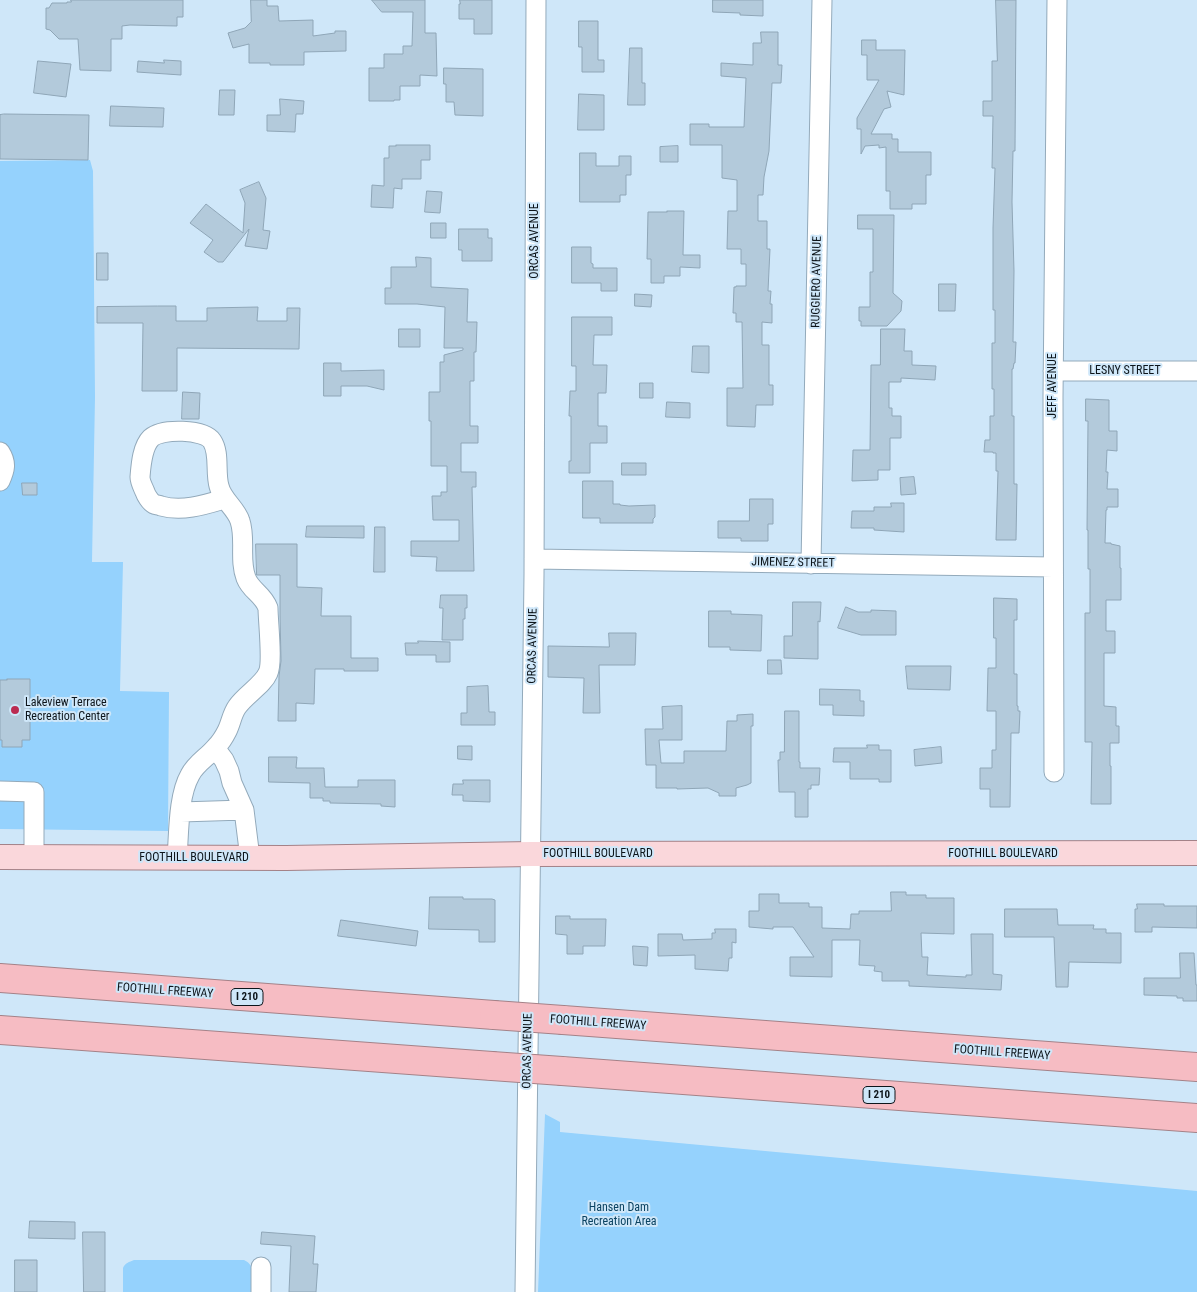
<!DOCTYPE html>
<style>
body{margin:0}
canvas{display:block;background:#cfe7f9}
</style>
<canvas width="1197" height="1292"></canvas>
<script>
const c = document.querySelector('canvas').getContext('2d');
c.lineJoin = 'round';
function fill(path, color) {
  c.fillStyle = color;
  c.fill(path, 'evenodd');
}
function strokePath(path, color, width, dash) {
  c.strokeStyle = color;
  c.lineWidth = width;
  c.lineCap = dash ? 'butt' : 'round';
  c.setLineDash(dash || []);
  c.stroke(path);
}
function label(font, color, halo, rows, align = 'center') {
  c.font = font + ' "Roboto Condensed",sans-serif';
  c.lineWidth = 4;
  c.setLineDash([]);
  c.textBaseline = 'middle';
  c.strokeStyle = halo;
  c.fillStyle = color;
  for (const [text, x, y, turn = 0] of rows) {
    c.save();
    c.translate(x, y);
    c.rotate((+turn || 0) * Math.PI / 180);
    c.textAlign = isNaN(turn) ? turn : align;
    if (halo) c.strokeText(text, 0, 0);
    c.fillText(text, 0, 0);
    c.restore();
  }
}
const green = new Path2D(`
 M90,160l3,11 2,226 -3,165h31l-3,129 49,1 -1,139 -168,-2v-668z
 M545,1114l15,8v10l637,59v101h-659z
 M134,1260h110c13,6 9,20 9,32h-130v-24c2,-5 6,-6 11,-8z`);
const building = new Path2D(`
 M71,0h112v17h-6v9l-47,-1 -8,1v13h-11v32l-31,-1 -2,-31h-19l-9,-9 -4,-1v-21h3l3,-5h15v-1h4z
 M251,0h16v6h11l1,15 34,-1v16l22,-3v-2h11v20l-42,1v13h-34v-2h-21v-19l-16,4 -5,-15 17,-5 6,-6z
 M372,0h53v33h11l1,43 -17,-1v11h-20v14h-6v1h-25v-33h15v-14h19v-8h9l1,-34h-31z
 M460,0h32v34h-18v-15h-15v-15h1z
 M713,0h50v16l-23,-1v-2l-27,-1z
 M996,0h20l-1,151h-2l-1,51 2,69 -1,71h3l-1,21h-1l-1,6h-1v47h2v68h3l-1,56h-20l2,-69h-2v-18h-3v-1h-9l1,-12h5v-24h4v-27h-2v-46h3v-33h-2v-82l2,-60h-3l1,-52h-10v-15h9v-40h5z
 M579,21h19v39h6v12h-22v-25h-3z
 M761,32h17v33h4l-1,18h-9l-3,68 -5,26 -1,18h-5v26h9v28h3l-2,42h3l-1,13h2v19l-10,-1v23h7v40h4v20h-17l-1,22 -28,-1v-38h16l-1,-66h-6v-9h-3l1,-26h2v-1h10v-22h-5v-15h-14l1,-38h9v-31l-15,-2v-33h-32v-21h19v3h35l2,-49 -25,-2v-13l32,2v-22h8z
 M862,40h14v10h29l-1,45 -17,-4 4,16 -7,2 -13,25h21v5h6v13h33v23h-5v29h-14v5h-22v-18h-4v-44l-7,1v-3l-14,1 -4,8v-25h-4v-11l22,-38h-12v-25h-5z
 M630,48h12v35h3v22h-17z
 M164,60l17,1v14l-44,-3 1,-11 26,2z
 M38,61l33,3 -5,33 -32,-4z
 M444,68l39,1v47l-28,-1 -1,-13h-8v-18h-2z
 M220,90h15l-1,25h-15z
 M579,94l25,1v35h-26z
 M280,99l24,2 -1,13h-7l-1,18 -28,-1v-16h13z
 M111,106l53,2 -1,19 -53,-1z
 M4,114l85,1 -1,45 -88,-1v-44z
 M396,145h34v15h-9v19h-19v10l-8,-1 -1,20 -22,-1 1,-22 12,1v-28h5v-12h7z
 M678,146v16h-18v-15z
 M580,153h16v13h23v-10h12v19h-5v20h-6v7h-40z
 M259,182l7,16 -3,32 7,1 -3,18 -22,-3 4,-17 -26,33h-5l-14,-10 9,-12 -23,-17 16,-19 37,29 2,-30 -5,-13z
 M427,191l15,1 -2,21 -15,-1z
 M667,211h17l-1,44h17v13l-20,-1v9h-16v7h-13v-24h-4l1,-47h19z
 M858,215h36l-1,78 9,8 -1,10 -14,15h-26v-5h-2v-14h11v-35h3v-43h-15z
 M431,223h15v15h-15z
 M459,229h29v9h4v23h-30v-11h-3z
 M572,247h19v16l2,1v4h24v23h-16v-8h-29z
 M97,253h11v27h-11z
 M416,257l15,1v29l37,2 -1,33h10l-1,30h-2v29h-4v45h8v17h-17v29h15v15h-4l2,84h-38l1,-14 -26,-1v-15h48v-21h-26l-1,-24h9v-4h6v-26h-16v-45h-2v-29h11v-30h4v-7l19,-5v-2h-19l1,-41 -28,-3h-32v-16h6v-21h25z
 M939,284h17l-1,27h-16z
 M635,294l17,1 -1,12 -16,-1z
 M158,306h18v15h31v-13l51,-1 -1,14h30v-13h13l-1,41 -122,-1v43h-35l1,-68h-46v-16z
 M572,317h40v18h-18l-1,30h14l-1,28h-8v33h9v17h-17v30h-21v-12h2v-45h-2l1,-25h6v-25h-4z
 M399,329h21v18h-21z
 M881,329h24l-1,22h8v14l24,1 -1,14 -34,-2v4h-12v26h3v8h9v22h-11v32h-12v10l-26,1 1,-31h17l1,-85h9z
 M693,346h16v27l-17,-1z
 M324,363h17v8l43,-1v20l-17,-4h-26v10h-17z
 M640,383h13v15h-13z
 M183,392l17,1 -1,26h-17z
 M1086,399l23,1v31h8v20l-10,-1 -1,22h2l-1,17h11v18h-11v3h-1l-1,33h6v1l9,2v22h1v32h-15v31h9v22h-11v53l12,1v19h3v17h-9v23h1v38h-20l1,-62h-7v-129h5v-44h-2v-39h-1l1,-109h-2z
 M667,402l23,1v15l-24,-1z
 M622,463h24v12h-24z
 M914,477l2,17 -15,1 -1,-17z
 M583,481h30v23h7v1l9,1 26,-1v12l-2,2v4h-53v-5h-17z
 M22,483h15v12h-14z
 M750,499h23v25h-5v17h-27v-3h-23v-17h31z
 M891,503h13v29l-30,-2v-2h-23l1,-17h22v-4h17z
 M307,526h57v12l-58,-1z
 M375,527h10v45h-11z
 M256,544h41v43l25,1 -1,28h30v42h27v13h-34v-2h-29l-1,35 -18,-1v18h-18l1,-45 2,-15 -1,-45v-41h-23z
 M441,595h26v13h-2v11h-2v21h-21l1,-32h-3z
 M994,598l23,1v21h-3v54h3v32h1v5h2l-1,22h-8l-1,74h-20v-18h-10v-21h12v-18h4v-39h-9l1,-43h8v-30h-2z
 M793,602h28l-1,20 -2,-1v38l-34,-1v-22h8z
 M846,607l12,5h13v-2l25,1v24h-35l-23,-7z
 M709,611h22v3l31,1 -1,36 -31,-1v-3h-21z
 M609,633h27l-1,32h-36l1,48h-17l1,-35 -36,-1v-31l61,1z
 M418,641l32,1v20h-14v-7h-30l-1,-12h13z
 M768,660h13l1,14h-14z
 M906,666h45l-1,24 -42,-1z
 M7,679h23v61h-8v7h-20v-7h-2v-60h7z
 M488,686l1,26h6v13h-34v-12h6v-26z
 M820,689l40,1v11h4v15l-31,-1v-10h-13z
 M682,706v34h-23l2,23h23v-12h42l1,-30h10v-6l16,-1v12h-2v57l-4,2 -11,3v8h-17v-3l-11,-5 -31,1v-1h-21v-23h-10l-1,-36h18l-1,-22z
 M785,711h14v51h1v6h20l-1,17h-8v4h-3v28h-13v-25h-16l-1,-32h2v-8h4z
 M867,745h12v5h12v32h-12v-3h-29v-17h-17l1,-14h33z
 M458,746h14v14l-14,-1z
 M941,747l1,16 -27,3 -1,-16z
 M269,757h28l-1,11h28l1,19h33v-7h37v27l-14,-1v-2l-51,-1v-2h-7v-3h-13v-15l-41,-1z
 M463,780h27v22l-27,-1v-6h-11l1,-11h10z
 M891,892h15v3h20v3h28v36l-33,-1 1,24h6l-1,18 39,2v-2h6l-1,-41h22v40l9,1 -1,15 -92,-4v-5h-27v-9l-8,-1 1,-5 -16,-1 1,-25h-28v37l-42,-1v-19h24l-21,-30h-20v2l-24,-2v-16h10v-17h20v9h30v4h13v21l28,1 1,-15h8v-3h32z
 M430,897h33v2h29l3,1v42h-16v-12l-50,-1z
 M1137,904h27v2h33v22l-45,-1v5h-17v-23h2z
 M1005,909h52l1,16h36l-1,4h13v4h15v30l-52,-1 -1,25h-12l-2,-50h-49z
 M556,916h14v3h36l-1,27h-22v8h-16v-19l-11,-1z
 M341,920l77,11 -2,15 -78,-10z
 M715,929h21v14l-4,-1v16h-3l-1,13 -33,-2v-14l-37,1v-22h24l1,6 29,-1v-6h3z
 M633,946l15,1 -1,19 -13,-1z
 M1180,953h14l2,32h1v16h-14v-3h-6v-2l-33,-1v-17h36z
 M30,1221l45,1v17l-46,-1z
 M83,1232h22v60h-21z
 M262,1232l53,4 -2,28h5l-2,28h-27l2,-46 -30,-2z
 M15,1260h22v32h-22z`);
const minor = new Path2D(`
 M1053,371h144
 M0,452c7,11 5,18 0,29
 M534,559l519,8
 M811,564l11,-564
 M215,748l9,12 5,11 3,12 12,27 6,48
 M1054,772l-1,-375 4,-397
 M0,791l34,1v65
 M181,812l63,-2
 M177,858c2,-25 1,-62 13,-83 6,-12 18,-18 26,-28 4,-4 8,-10 11,-16 4,-8 5,-17 10,-24 8,-12 26,-22 31,-34 5,-10 0,-52 0,-65 -5,-14 -17,-17 -22,-30 -7,-18 0,-39 -6,-57 -4,-13 -18,-21 -21,-35 -4,-14 1,-33 -7,-45 -8,-12 -50,-13 -61,-3 -9,9 -10,27 -11,39 0,5 3,10 5,15 1,3 5,10 9,12 2,1 4,1 7,2 21,6 43,-1 63,-7
 M261,1267v25
 M525,1292l9,-717 2,-575`);
const major = new Path2D(`
 M0,857l286,1 245,-4 666,-1`);
const highway = new Path2D(`
 M0,978l494,37
 M563,1020l634,47
 M0,1030l492,36
 M562,1071l635,47`);
const highwayBridge = new Path2D(`
 M494,1015l69,5
 M492,1066l70,5`);
const markers = [
 [15,710,5,"#bb2b51"]
];
const shields = [
 [247,997,32],
 [879,1095,32]
];
const shieldNames = [
 ["I 210",247,997],
 ["I 210",879,1095]
];
const streetNames = [
 ["ORCAS AVENUE",535,241,-90],
 ["RUGGIERO AVENUE",817,282,-89],
 ["LESNY STREET",1125,371],
 ["JEFF AVENUE",1053,386,-90],
 ["JIMENEZ STREET",793,563,1],
 ["ORCAS AVENUE",533,646,-89],
 ["FOOTHILL BOULEVARD",598,854],
 ["FOOTHILL BOULEVARD",1003,854],
 ["FOOTHILL BOULEVARD",194,858],
 ["FOOTHILL FREEWAY",165,991,4],
 ["FOOTHILL FREEWAY",598,1023,4],
 ["ORCAS AVENUE",528,1051,-89],
 ["FOOTHILL FREEWAY",1002,1053,4]
];
const poiNames = [
 ["Lakeview Terrace",25,703],
 ["Recreation Center",25,717]
];
const parkNames = [
 ["Hansen Dam",619,1208],
 ["Recreation Area",619,1222]
];
fill(green, '#95d2fd');
fill(building, '#b3cadb');
strokePath(building, '#8fa6b7', 1);
strokePath(minor, '#93aabb', 21);
strokePath(major, '#a48288', 26);
strokePath(highway, '#a48288', 30);
strokePath(minor, '#fff', 19);
strokePath(major, '#fad7db', 24);
strokePath(highway, '#f6bcc3', 28);
strokePath(highwayBridge, '#a48288', 30, []);
strokePath(highwayBridge, '#f6bcc3', 28);
for (const [x, y, r, color] of markers) {
  const dot = new Path2D();
  dot.arc(x, y, r, 0, 2 * Math.PI);
  c.fillStyle = color;
  c.fill(dot);
  strokePath(dot, '#cfe7f9', 2);
}
for (const [x, y, w] of shields) {
  const box = new Path2D();
  box.roundRect(x - w / 2, y - 8.5, w, 17, 4);
  c.fillStyle = '#cfe7f9';
  c.fill(box);
  strokePath(box, '#0d151b', 1);
}
label('bold 11px', '#0d151b', null, shieldNames);
label('12px', '#0d151b', '#cfe7f9', streetNames);
label('12px', '#0d151b', '#cfe7f9', poiNames, 'left');
label('12px', '#0a4261', '#cfe7f9', parkNames);
</script>
